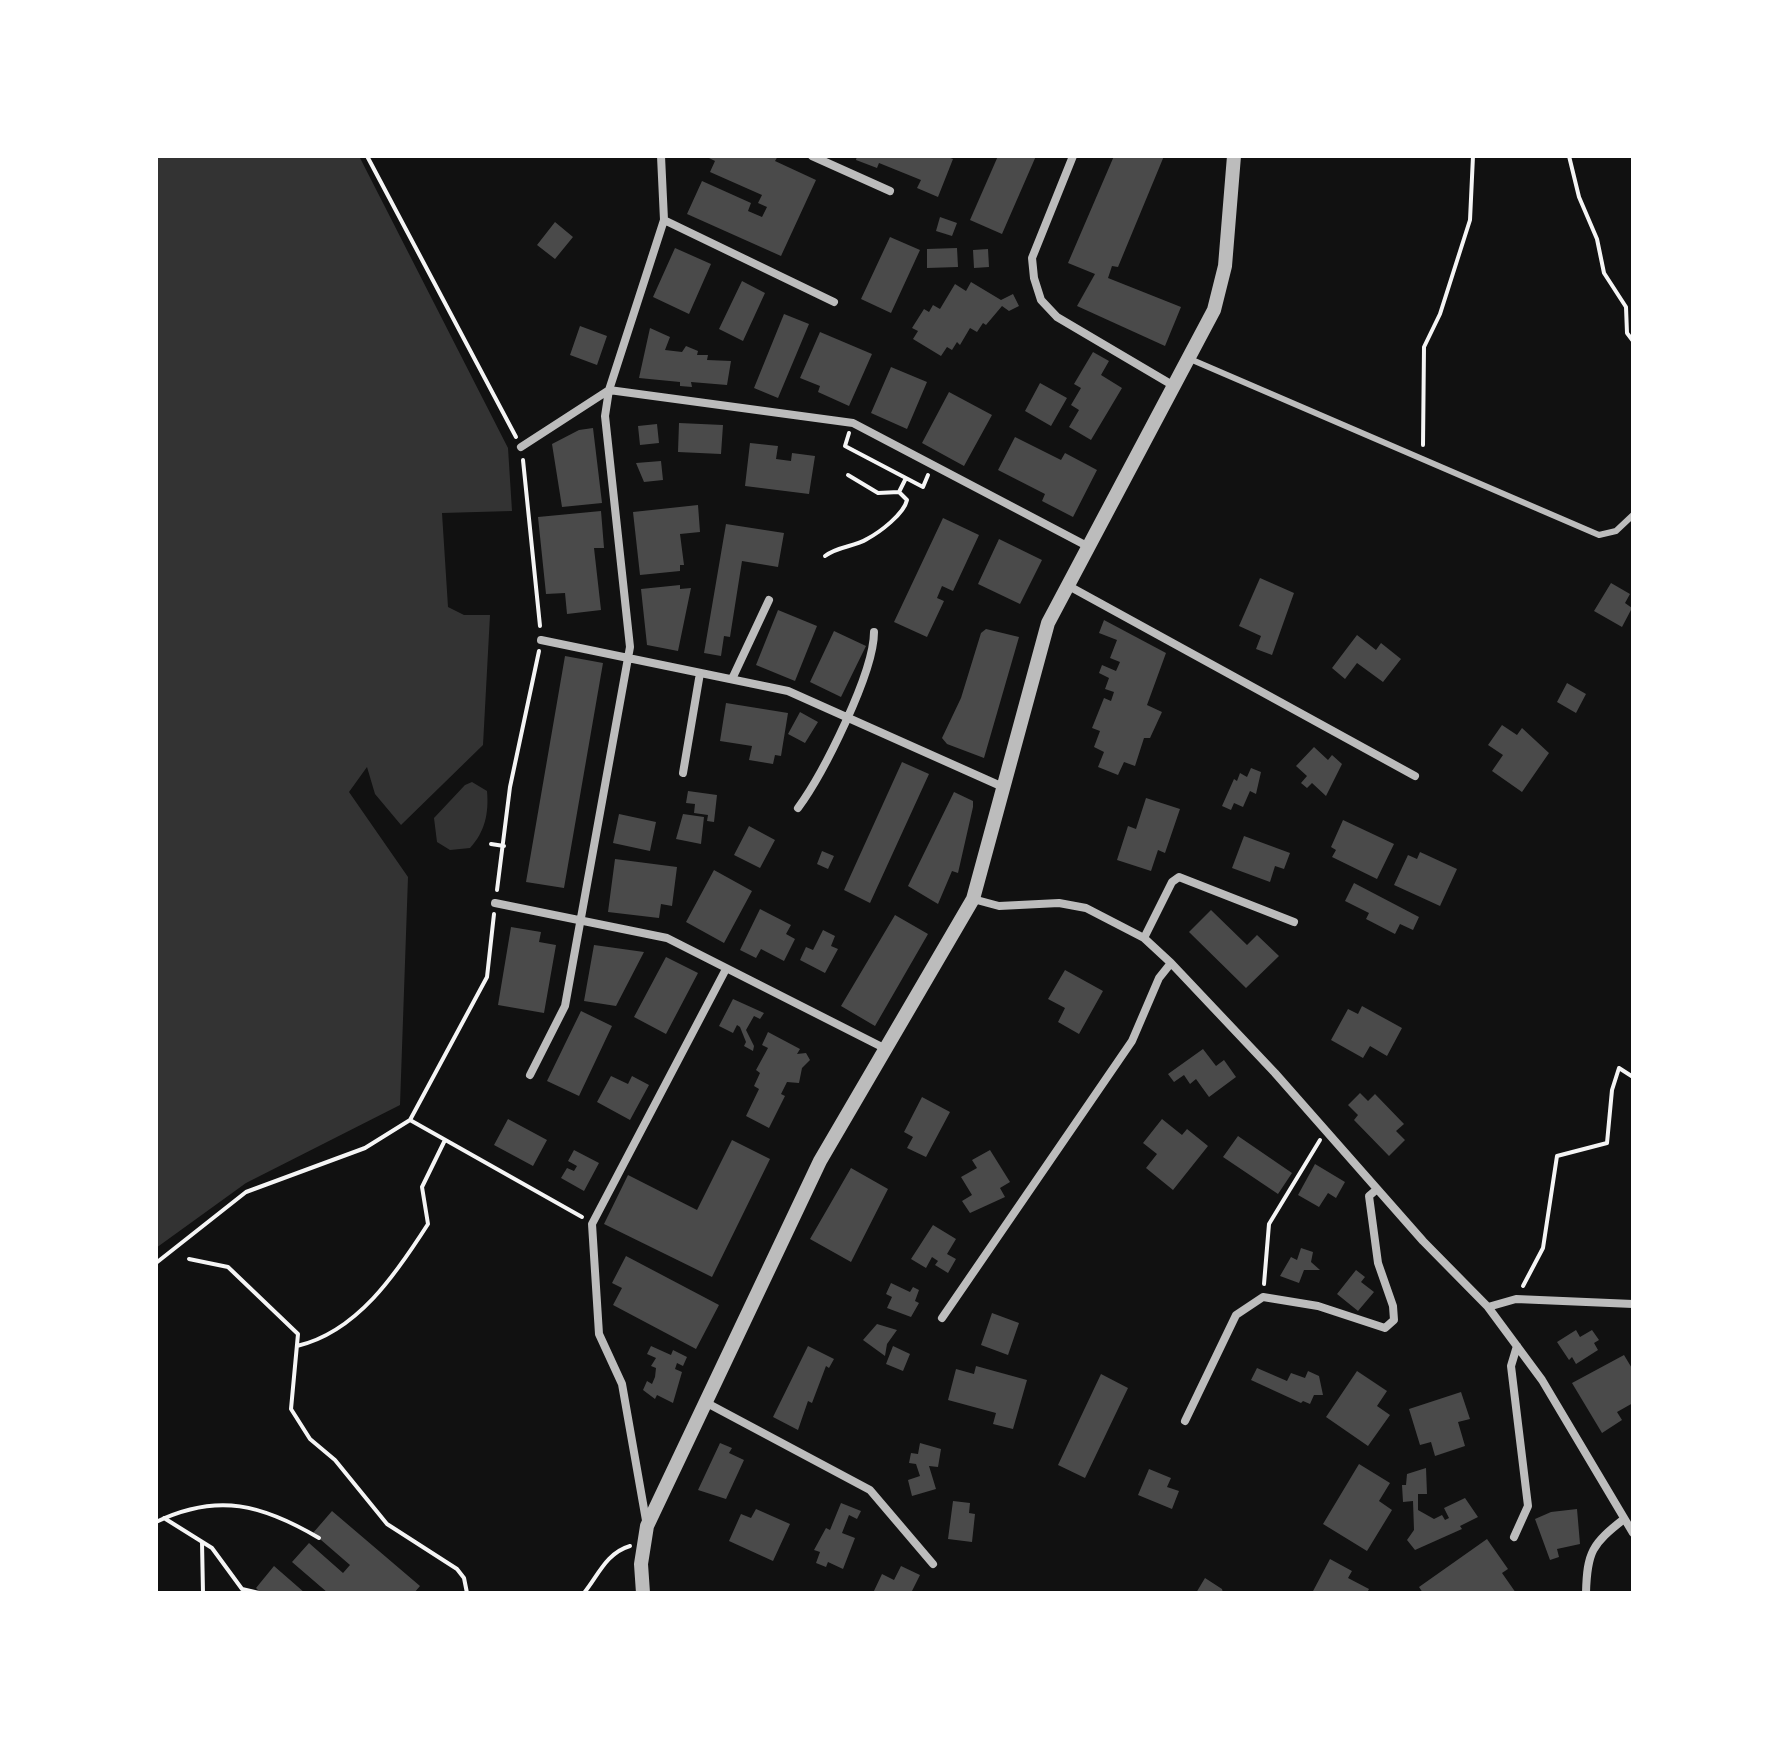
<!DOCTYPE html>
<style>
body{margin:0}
#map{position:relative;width:1789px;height:1749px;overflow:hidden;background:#111;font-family:Lato,sans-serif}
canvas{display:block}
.frame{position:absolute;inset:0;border:158px solid #fff;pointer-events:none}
</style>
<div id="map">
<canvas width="1789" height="1749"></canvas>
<div class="frame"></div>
</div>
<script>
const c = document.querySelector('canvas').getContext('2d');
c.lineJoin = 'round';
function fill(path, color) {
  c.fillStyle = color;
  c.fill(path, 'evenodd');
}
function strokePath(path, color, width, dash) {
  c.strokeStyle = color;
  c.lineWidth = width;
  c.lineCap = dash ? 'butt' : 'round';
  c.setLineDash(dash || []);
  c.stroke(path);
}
const water = new Path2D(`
 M156,156h203l149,292 4,63 -70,2 6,94 16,8h26l-7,130 -82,80 -26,-31 -8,-27 -18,25 59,85 -8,228 -154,78 -90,65z
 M472,782l15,9c2,22 -2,41 -17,57l-20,2 -13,-8 -3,-24 31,-33z`);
const building = new Path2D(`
 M705,156h73l-3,5 41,19 -35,76 -94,-42 15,-33 49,22 -3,8 14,6 5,-10 -9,-4 4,-8 -52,-23 5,-11z
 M857,156h88l8,3 -15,38 -21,-9 4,-8 -42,-17 -2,5 -21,-8z
 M998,156h38l-34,78 -32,-14z
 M1114,156h50l-46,111 -6,-1 -4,12 73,29 -16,39 -88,-40 18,-32 -27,-11z
 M940,217l17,6 -5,13 -16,-5z
 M555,222l18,15 -18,22 -18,-14z
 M890,237l30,13 -29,63 -30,-14z
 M675,248l36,16 -22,50 -36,-17z
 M957,248l1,19 -31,1v-19z
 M988,249l1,18 -15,1 -1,-18z
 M742,281l23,12 -22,48 -24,-12z
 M971,282l30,18 12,-6 6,12 -10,5 -7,-5 -16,19 -3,-2 -6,9 -7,-4 -10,17 -3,-3 -5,8 -5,-3 -6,9 -28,-17 5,-8 -6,-3 12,-19 5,3 4,-7 7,4 15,-25 11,7z
 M784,314l25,10 -31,74 -24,-10z
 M580,326l27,10 -10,29 -27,-10z
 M650,328l20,9 -5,13 17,2 4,-6 12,5 -1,4h11l-1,5 24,1 -4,24 -36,-3 1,5 -12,-1v-4l-41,-4z
 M820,332l52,22 -23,52 -31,-14 2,-6 -20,-8z
 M1093,352l16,9 -8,14 21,13 -31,52 -22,-13 10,-17 -8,-5 10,-17 -7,-4z
 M891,367l36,15 -20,47 -36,-16z
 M1040,383l27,15 -16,28 -26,-15z
 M949,392l43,23 -28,51 -42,-23z
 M679,423l44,2 -2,29 -43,-2z
 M657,424l2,19 -19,2 -2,-19z
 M593,428l9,75 -40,4 -10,-63 27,-14z
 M1015,437l46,23 4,-7 32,17 -24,47 -31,-16 3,-7 -47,-24z
 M750,443l28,3 -2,13 15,2 1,-8 23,3 -6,38 -64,-8z
 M661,461l2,19 -19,2 -8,-19z
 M698,505l2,27 -20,2 4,31h-4v6l-40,4 -7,-63z
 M601,511l3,37h-10l7,62 -34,4 -2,-21 -19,1 -8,-77z
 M943,518l36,17 -26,56 -11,-5 -5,12 7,3 -17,36 -33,-15z
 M726,524l58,9 -6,34 -36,-6 -12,76 -6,-1 -3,20 -17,-3z
 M999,539l43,21 -22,44 -42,-20z
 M1260,578l34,15 -22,62 -16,-6 5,-13 -22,-10z
 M1611,583l19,11 -5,9 7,5 -10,19 -28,-16z
 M680,585v4l11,-1 -13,63 -31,-6 -6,-56z
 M778,610l39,16 -22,55 -39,-16z
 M1104,620l62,33 -19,52 15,7 -12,26h-6l-9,28 -11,-4 -6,13 -20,-8 6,-15 -10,-5 6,-16 -8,-3 12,-30 7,3 3,-9 -9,-3 4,-11 -10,-5 3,-8 14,6 4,-9 -10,-4 7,-18 -18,-7z
 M986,629l33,8 -35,121 -37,-14 -5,-6 19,-40 20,-65z
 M834,631l32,15 -25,51 -31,-15z
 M1357,635l19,15 5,-7 20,16 -18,23 -26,-19 -12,16 -13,-11z
 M565,656l38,7 -39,225 -38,-6z
 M1567,683l19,11 -10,19 -19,-11z
 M726,703l62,10 -7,43 -6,-1 -2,9 -24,-4 3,-14 -32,-5z
 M800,712l18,10 -13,21 -17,-9z
 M1502,725l15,10 5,-7 27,25 -27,39 -30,-21 11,-16 -15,-10z
 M1314,747l14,13 4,-5 10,9 -16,32 -14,-13 -5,5 -6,-5 6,-7 -11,-10z
 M902,762l27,12 -59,129 -26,-13z
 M1251,768l10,4 -5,22 -6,-3 -7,16 -9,-4 -3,7 -9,-4 12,-27 3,2 3,-8 7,4z
 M688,791l29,4 -3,27 -7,-1 1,-6 -14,-2 1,-9 -9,-1z
 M954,792l19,9v6l-15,66 -6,-2 -14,33 -30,-18z
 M1146,798l34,11 -15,44 -7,-3 -7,21 -34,-11 11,-34 8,3z
 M619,814l37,8 -6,29 -37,-8z
 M683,814l21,3 -3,27 -25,-5z
 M1343,820l51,24 -17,35 -45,-22 4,-7 -5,-3z
 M749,826l26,14 -15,28 -26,-13z
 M1244,836l46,17 -6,16 -9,-3 -5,16 -38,-14z
 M822,851l12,5 -6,13 -11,-5z
 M1420,852l37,17 -17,37 -46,-21 14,-30 9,4z
 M615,859l62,8 -5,39 -11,-2 -2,14 -51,-6z
 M714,870l38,21 -28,52 -38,-21z
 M1354,883l65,34 -6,13 -13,-6 -5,10 -29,-15 3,-6 -24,-12z
 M760,909l31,16 -5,9 9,5 -11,22 -23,-12 -5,9 -16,-8z
 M1211,910l36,35 10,-10 22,21 -33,32 -57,-56z
 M895,915l33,19 -53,92 -34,-20z
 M511,927l30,5 -2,10 17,3 -12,68 -46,-8z
 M823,930l12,6 -4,10 7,3 -13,24 -25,-13 6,-13 7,3z
 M594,945l50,7 -28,54 -32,-5z
 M666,957l32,16 -32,61 -32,-17z
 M1065,970l38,21 -24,43 -21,-12 7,-14 -17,-9z
 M733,999l31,14 -4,6 -6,-3 -8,14 8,16 -1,5 -9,-5 2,-4 -6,-15 -3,-2 -4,8 -14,-7z
 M1362,1006l40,22 -15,28 -17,-10 -7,12 -32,-18 17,-31 10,5z
 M581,1011l31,15 -33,70 -32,-15z
 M768,1032l32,17 -3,5 9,-1 4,7 -8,8 -3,15 -12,-1 -6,12 4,2 -16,32 -23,-12 13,-27 -5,-3 6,-13 -4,-3 12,-22 -6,-3z
 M1203,1049l13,17 8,-6 12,17 -27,20 -13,-18 -6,5 -6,-9 -10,7 -6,-8z
 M611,1076l17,8 4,-8 17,9 -19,35 -33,-18z
 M1360,1093l8,8 7,-7 29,30 -8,7 9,9 -16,16 -35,-36 4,-5 -10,-10z
 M922,1097l28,15 -24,45 -19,-9 6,-11 -9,-5z
 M508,1119l39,21 -14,26 -39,-21z
 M1162,1119l20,16 5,-6 21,17 -35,44 -27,-22 11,-14 -14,-11z
 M1238,1136l54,37 -14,21 -55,-37z
 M732,1140l38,19 -58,118 -108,-53 24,-49 69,35z
 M574,1150l25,13 -15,28 -23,-13 6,-10 7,3 3,-5 -9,-5z
 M990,1150l20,32 -10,6 5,9 -35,16 -8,-12 10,-6 -11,-18 16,-9 -5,-8z
 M1315,1164l30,18 -9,16 -8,-5 -9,14 -21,-12z
 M851,1168l37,21 -37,73 -41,-23z
 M933,1225l23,14 -9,15 9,5 -8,14 -13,-8 3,-4 -6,-4 -6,11 -15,-9z
 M1301,1248l12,4 -2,10 9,8h-16l-5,13 -19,-7 11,-19 6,3z
 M626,1256l93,49 -23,44 -83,-44 9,-17 -10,-5z
 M1356,1270l9,7 -4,5 13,10 -16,19 -21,-17z
 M891,1283l19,9 3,-5 6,3 -4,11 4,2 -8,14 -24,-9 5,-11 -6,-3z
 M992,1313l27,10 -11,32 -27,-10z
 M877,1324l20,6 -10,14 -2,12 -22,-16z
 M1576,1330l4,7 12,-7 7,10 -5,3 4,7 -22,14 -4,-7 -3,3 -12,-18z
 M651,1346l20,9 2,-5 14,7 -4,9 -6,-3 -2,6 7,3 -9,31 -16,-8 -2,4 -12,-9 4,-9 5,3 3,-7 1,-9 -5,-2 5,-8 -9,-4z
 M808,1346l26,13 -5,9 -3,-2 -14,37 -4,-2 -10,29 -25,-13z
 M893,1346l17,8 -7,17 -17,-7z
 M1624,1355l9,15v33l-16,9 5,8 -20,13 -30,-50z
 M976,1366l51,14 -14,49 -20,-5 3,-11 -48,-13 8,-31 18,5z
 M1257,1368l30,13 4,-8 14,5 3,-7 11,5 4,19h-9l-4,9 -7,-3 -2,2 -50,-23z
 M1357,1371l30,20 -10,15 13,9 -22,31 -42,-29z
 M1101,1374l27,14 -43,90 -27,-13z
 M1461,1392l9,27 -12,3 7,24 -30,10 -4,-14 -11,3 -11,-36z
 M720,1443l12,5 -3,5 15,7 -18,39 -28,-9z
 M920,1443l21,6 -3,18 -9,-1 7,23 -24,7 -4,-16 12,-4 -4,-12 -7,-1 2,-10 7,1z
 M1359,1464l31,19 -11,18 13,9 -25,41 -44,-27z
 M1426,1468l1,26h-9v16l16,9 8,-4 3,5 4,-2 -5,-10 21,-10 13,19 -18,9 2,3 -47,21 -8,-10 7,-10 -1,-29 -10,1 -1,-17h4l1,-11z
 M1149,1469l22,9 -4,9 12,4 -7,18 -34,-14z
 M953,1501l17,2 -1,10 6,1 -3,28 -24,-3z
 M841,1503l20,8 -4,8 -8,-4 -7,18 13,5 -12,31 -15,-7 -2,5 -10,-4 4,-11 -6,-2 12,-22 4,2z
 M756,1509l34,15 -17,37 -44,-20 12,-27 10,4z
 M1577,1509l3,35 -23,5 2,8 -9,3 -15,-41 16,-7z
 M332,1511l88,75 -6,7h-86l-36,-31 17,-19 34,30 7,-8 -37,-32z
 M1487,1539l21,30 -6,4 14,20h-93l-4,-6z
 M1330,1559l22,12 -4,7 21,11 -2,4h-55z
 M274,1566l31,27h-44l-5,-5z
 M901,1566l19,9 -9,18h-38l9,-19 12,6z
 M1205,1578l17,11 1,4h-27z`);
const path = new Path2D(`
 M367,156l149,281
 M1569,156l10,41 18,42 7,34 22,34 1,26 6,8
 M849,433l-4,13 78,41 5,-12
 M1423,445l1,-98 16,-33 30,-94 3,-64
 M523,460l17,166
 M848,475l30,18 21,-1
 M825,556c13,-10 29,-9 42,-17 13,-7 37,-25 40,-39l-8,-8 7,-14
 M491,844l13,2
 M497,890l13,-103 29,-136
 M410,1120l172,97
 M189,1259l39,8 70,67 -7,75 19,30 25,21 52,64 70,45 7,9 3,15
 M156,1263l90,-71 119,-44 45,-28 77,-143 7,-63
 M1264,1284l5,-60 51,-84
 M1523,1286l20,-38 14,-92 50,-13 5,-53 7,-22 14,9
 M297,1346c60,-14 99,-72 131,-122l-6,-37 23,-47
 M164,1518l48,30 30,41 17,4
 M156,1522c62,-30 107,-17 163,16
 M202,1542l1,51
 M584,1593c14,-17 22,-40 46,-47`);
const service = new Path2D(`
 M1190,359l409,176 17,-4 17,-16`);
const minor = new Path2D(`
 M812,156l78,35
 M1073,156l-41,102 2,20 7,22 16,17 117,69
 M664,220l170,82
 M521,447l88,-57 244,33 234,123
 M1067,585l348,191
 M541,640l247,51 215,96
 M732,679l37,-79
 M683,773l17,-100
 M798,808c25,-34 76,-135 76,-176
 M973,899l26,7 60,-3 27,5 58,30 27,25 104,110 148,168 65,66 54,73 91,153
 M495,903l172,35 217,110
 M1144,938l28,-56 7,-5 115,45
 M530,1075l35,-69 65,-359 -25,-231 4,-26 55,-170 -3,-64
 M1488,1307l28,-8 117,5
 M942,1318l190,-277 27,-63 12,-15
 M705,1402l165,88 63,74
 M1185,1421l51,-106 27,-18 55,9 67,22 9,-8 -1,-14 -15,-43 -9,-67 7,-6
 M647,1526l-25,-142 -23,-50 -7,-110 134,-255
 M1514,1537l14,-31 -17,-140 6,-20
 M1586,1593c1,-41 6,-49 38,-74`);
const tertiary = new Path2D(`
 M643,1593l-2,-29 6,-38 173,-365 153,-262 75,-276 166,-313 11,-44 9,-110`);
fill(water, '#333');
fill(building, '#4a4a4a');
strokePath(path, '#f5f5f5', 4);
strokePath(service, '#bcbcbc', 6);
strokePath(minor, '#bcbcbc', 8);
strokePath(tertiary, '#bcbcbc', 14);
</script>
